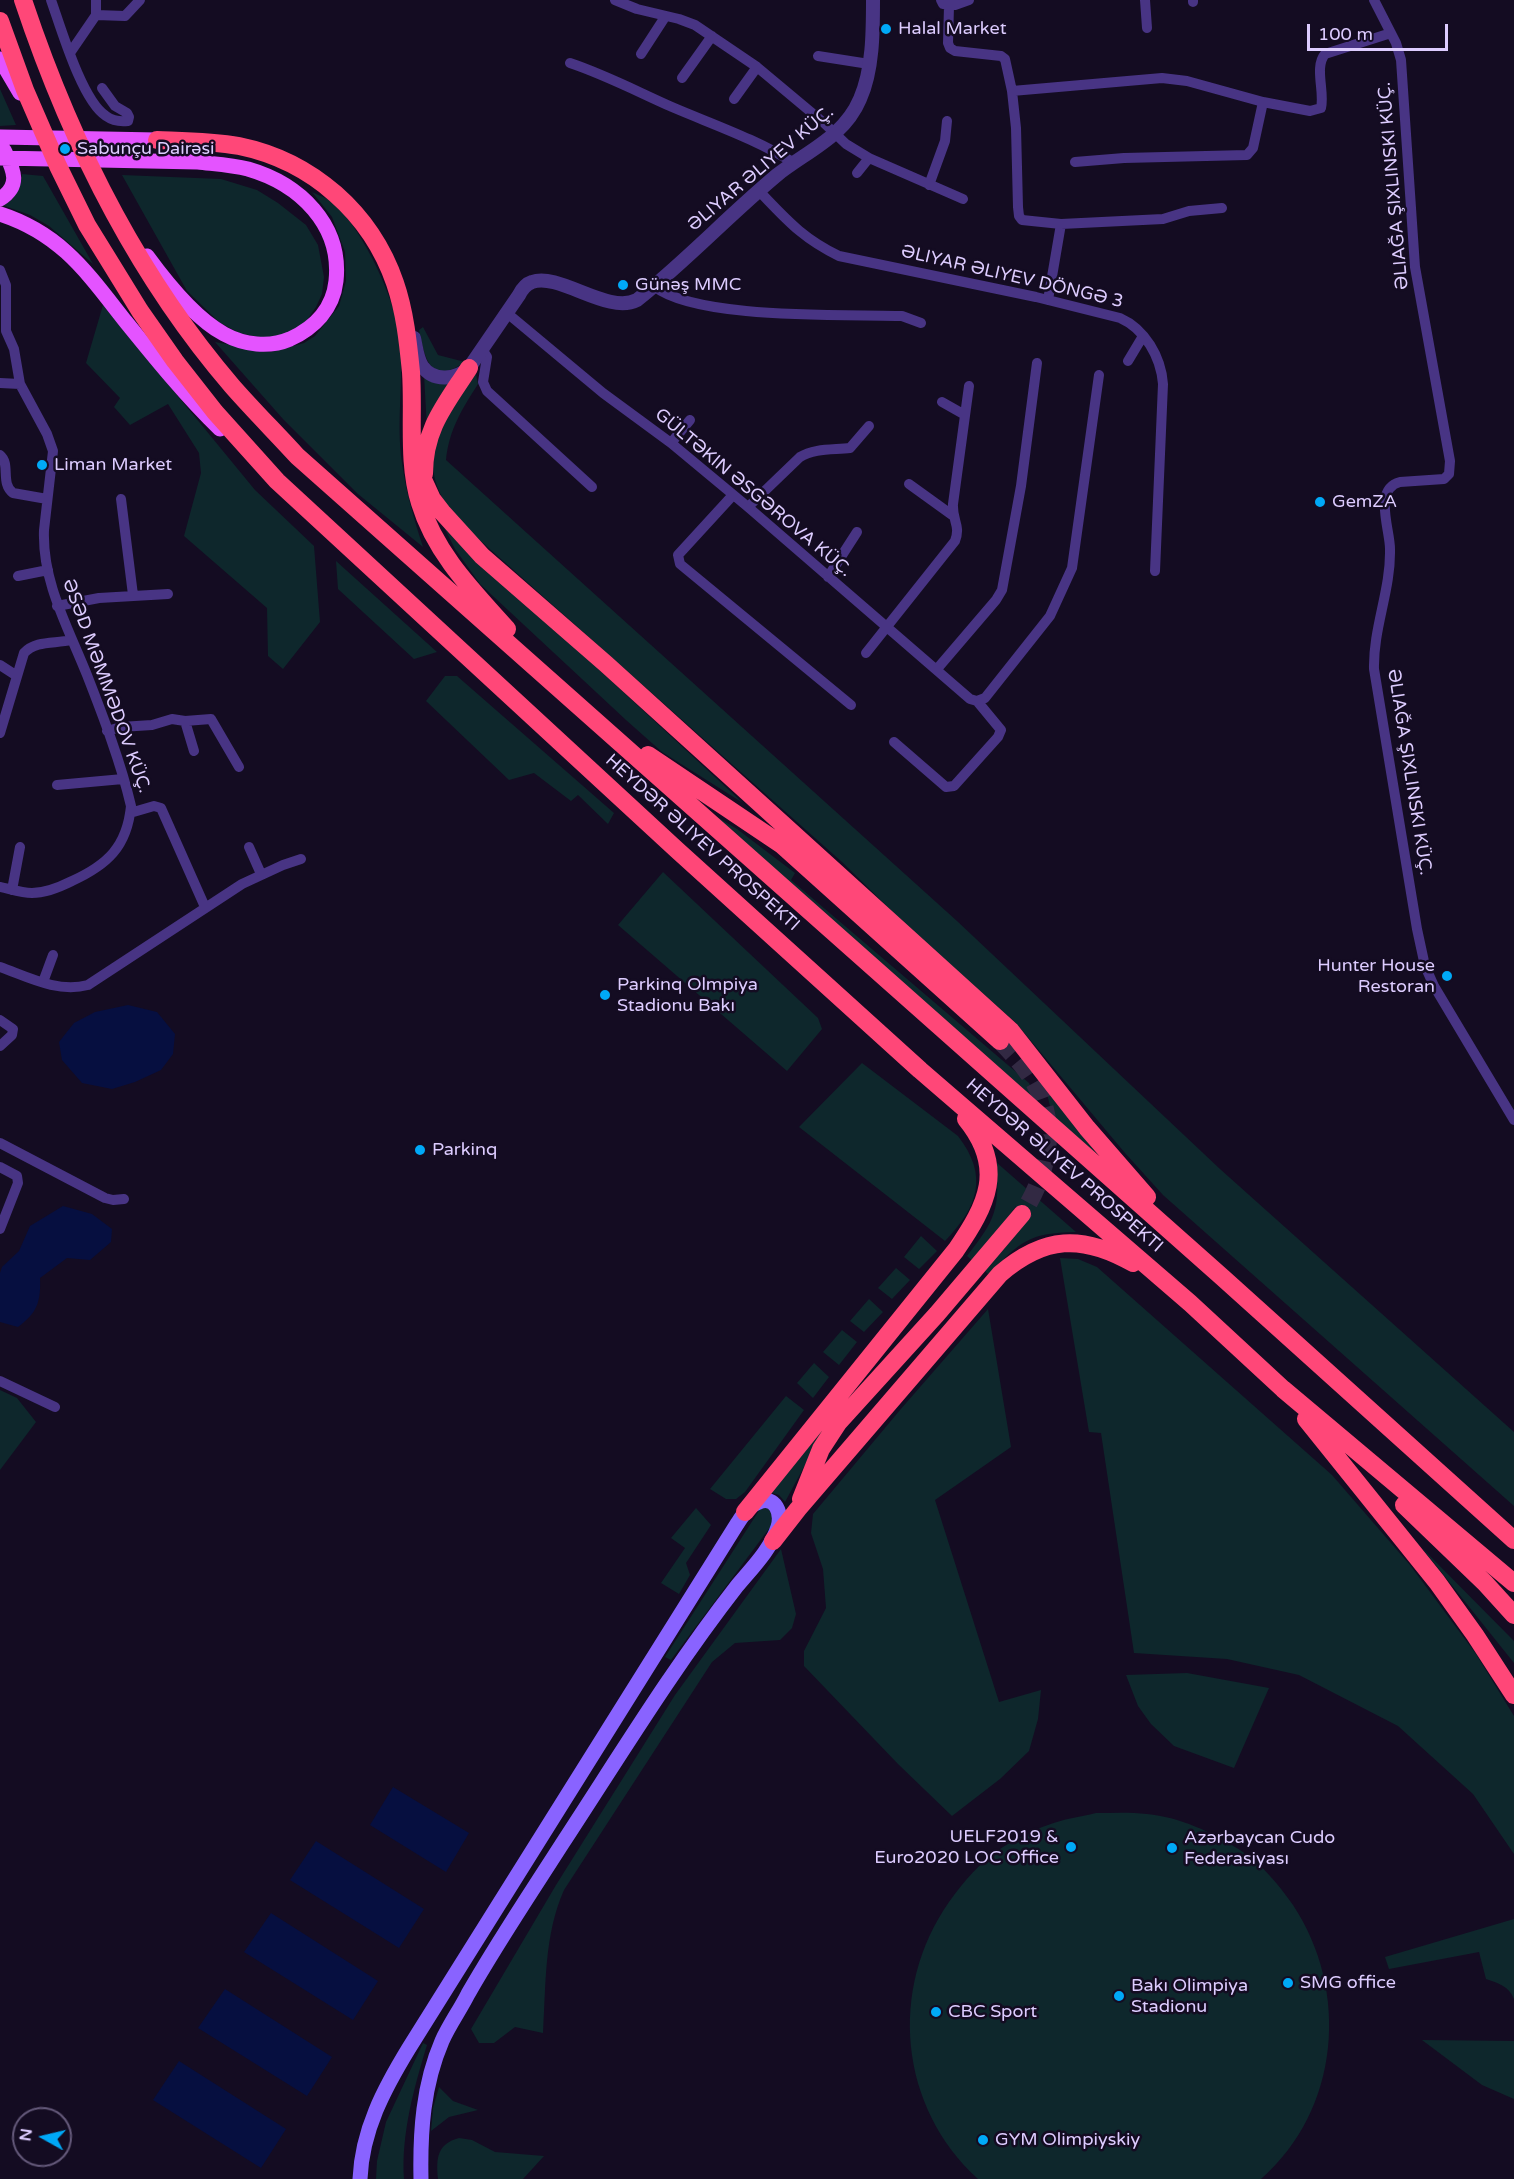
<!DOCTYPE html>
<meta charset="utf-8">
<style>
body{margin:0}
#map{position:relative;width:1514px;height:2179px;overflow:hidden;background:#140c22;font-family:"Varela Round",sans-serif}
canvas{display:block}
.north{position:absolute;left:12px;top:2107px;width:60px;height:60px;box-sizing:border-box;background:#140c22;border:2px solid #64597a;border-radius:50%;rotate:278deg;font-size:16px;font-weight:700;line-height:24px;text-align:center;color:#dcf}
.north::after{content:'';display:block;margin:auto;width:21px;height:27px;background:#00a9f7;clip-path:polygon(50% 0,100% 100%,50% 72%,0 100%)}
.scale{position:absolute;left:1307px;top:24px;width:141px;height:27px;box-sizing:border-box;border:3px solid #dcf;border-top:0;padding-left:8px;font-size:18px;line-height:21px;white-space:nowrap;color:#dcf;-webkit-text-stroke:4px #140c22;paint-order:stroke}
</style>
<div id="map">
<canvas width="1514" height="2179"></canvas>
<div class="north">N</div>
<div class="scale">100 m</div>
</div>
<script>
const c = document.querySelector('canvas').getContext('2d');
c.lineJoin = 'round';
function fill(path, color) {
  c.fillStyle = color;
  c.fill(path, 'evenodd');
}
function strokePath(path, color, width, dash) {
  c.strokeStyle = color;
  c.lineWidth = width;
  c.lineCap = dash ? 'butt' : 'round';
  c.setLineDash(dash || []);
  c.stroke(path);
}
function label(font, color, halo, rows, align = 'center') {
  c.font = font + ' "Varela Round",sans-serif';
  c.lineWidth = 5;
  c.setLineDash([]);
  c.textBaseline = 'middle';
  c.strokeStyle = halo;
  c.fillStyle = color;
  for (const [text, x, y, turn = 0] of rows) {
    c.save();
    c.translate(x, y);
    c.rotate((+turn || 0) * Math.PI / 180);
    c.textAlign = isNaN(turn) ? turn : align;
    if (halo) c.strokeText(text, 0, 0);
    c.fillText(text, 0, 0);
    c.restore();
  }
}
const green = new Path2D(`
 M0,89l16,36 -16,1z
 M22,174l21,2 50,88 -44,-38 -19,-11 -28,-10c14,-5 18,-17 20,-31z
 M122,175l99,4 36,11 21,13 28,22 12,20 6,32 -2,17 -6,13 -11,16 -17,11 -25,4 -24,-5 -20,-11 -32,-31z
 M312,192c8,4 18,7 24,13 28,28 60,95 64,135 4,40 -4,82 2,123 4,29 12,56 21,84l-65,-53 -75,-75 -68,-77 56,10 33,-9 11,-7 24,-30 7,-25 -1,-29 -13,-35z
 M103,305l152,185 59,56 6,76 -37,47 -15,-13 -1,-48 -83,-72 17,-63 -2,-20 -31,-49 -38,21 -16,-18 6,-9 -34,-35z
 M423,327l15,28 27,7c-35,24 -40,-3 -46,-32z
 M475,369l3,15c-16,25 -29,46 -32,76l511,461 263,248 294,263v74l-351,-311 -38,-42 -109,-130 -109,-97 -65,-64 -377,-335c-58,-60 -26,-99 10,-158z
 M424,375l8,7 16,2 -21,44z
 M443,525l300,278 -81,-51 -36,-32 -146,-136 -25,-35z
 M336,561l101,91 -23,7 -76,-70z
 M445,676h12l157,137 -6,11 -30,-29 -7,6 -37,-28 -25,7 -83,-79z
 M687,799l50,30 58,44 -4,7 238,203 9,21z
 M663,872l155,146 4,11 -35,42 -169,-146z
 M862,1063l96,73c31,40 20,71 -13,105l-146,-114z
 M1045,1086l58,76 -50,-44z
 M996,1162l80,70c-47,1 -56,9 -87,43l-5,-5 24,-26 23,-32 -15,-6 -42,56 -7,-6c29,-37 33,-47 29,-94z
 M921,1236l16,15 -18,18 -15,-12z
 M1060,1258l18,1 19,8 235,208 78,90 66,89 38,62v138l-41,-60 -75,-68 -99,-51 -72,-16 -93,-6 -33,-220 -12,-1z
 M896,1268l14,12 -18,19 -14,-11z
 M869,1299l14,13 -19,20 -14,-11z
 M988,1309l23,138 -76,53 64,202 42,-12 -3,29 -9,32 -29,28 -48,37 -54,-52 -94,-98v-15l22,-43 -3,-39 -12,-36 2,-19 87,-104z
 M842,1330l15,12 -18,23 -16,-13z
 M814,1363l15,14 -16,21 -16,-15z
 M0,1390l17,8 19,24 -36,48z
 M786,1396l18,14 -59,82 -9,7h-10l-16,-10z
 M819,1427l5,3 -39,72 -6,-7 -10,-3z
 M770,1507l4,15 -103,138 -6,-3 95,-148z
 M696,1508l15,17 -25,38 4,12 -11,19 -18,-11 24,-35 -14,-10z
 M1422,1548l92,93v22z
 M781,1549l15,65 -4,14 -12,12 -45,3 -23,19 -148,228c-20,45 -18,95 -21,143l-28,-6 -21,16h-15l-8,-14 85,-144 119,-190z
 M1187,1673l82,15 -35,80 -60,-22 -23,-22 -13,-18 -12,-31z
 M1096,1813c17,0 34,-1 51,1 32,3 65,18 93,36 21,13 39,35 53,55 57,86 47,205 -32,274h-283c-79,-72 -90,-190 -29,-277 14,-20 32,-41 54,-55 13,-8 30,-17 45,-22 15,-6 32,-8 48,-12z
 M1514,1919v80c-5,-13 -16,-16 -28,-20l-7,-27 -90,17 -4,-12z
 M1422,2040l92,1v58l-32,-14z
 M423,2043l4,2c-13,43 -26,89 -23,134h-28l1,-18 9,-39z
 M439,2087l14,14 25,9 -29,7 -18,14 2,-23z
 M459,2138l13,2 23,12 49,4 -21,23h-85c-2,-21 -1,-35 21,-41z`);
const water = new Path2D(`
 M128,1005l29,7 18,22 -2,20 -12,16 -26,12 -23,7 -30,-6 -20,-23 -3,-18 15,-19 21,-11z
 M63,1206l29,8 20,15 -1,13 -21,18 -23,-2 -27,20c1,24 -3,35 -22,49l-18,-5v-49l2,-6 17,-16 11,-25z
 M393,1787l76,46 -23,39 -76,-47z
 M316,1841l108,68 -25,39 -109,-68z
 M271,1913l107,68 -25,39 -109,-68z
 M225,1989l107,68 -25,39 -109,-68z
 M179,2061l107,68 -25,39 -108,-68z`);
const motorwayTunnel = new Path2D(`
 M1000,1041c13,13 26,27 35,43 24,42 12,92 -13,130`);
const minor = new Path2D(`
 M51,0c10,28 31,101 55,116 7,5 14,6 22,5l1,-4 -2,-4 -12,-7 -13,-18
 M615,0l22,9 42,10 16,6 62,42 67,56 22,21 23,14 94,41
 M941,0l2,4 12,1 14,-5
 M1145,0l2,28
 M1193,0v2
 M1374,0l22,43 5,17 14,207 35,194 -1,13 -5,5 -44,3c-27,7 -10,47 -10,67 1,41 -17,79 -16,120l43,260 8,37 9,20 80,134
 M949,6l-1,37 2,5 5,3 46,5 4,3 7,32 150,-13 25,3 76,21 47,9 11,-3c4,-16 -7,-41 4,-54l66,-21
 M96,15l29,1 15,-16
 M70,53l26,-38v-15
 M641,54l24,-37
 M818,56l51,8
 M570,63c36,12 68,29 102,44 42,18 84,32 122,56
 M682,78l30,-42
 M1012,91l4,37 2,79 1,9 3,4 39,4 102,-5 26,-8 33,-3
 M734,99l23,-32
 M1075,162l49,-4 123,-3 6,-7 10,-46
 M857,173l12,-15
 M929,185l16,-44 2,-20
 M759,191c28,29 43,47 80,65l197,41 84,21c25,11 41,39 43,66l-8,187
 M0,270l6,15v46l8,18 6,35 27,50 6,17 -9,79c-2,52 24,97 43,145 16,41 34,88 44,131 -4,41 -24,59 -59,75 -12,6 -27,12 -40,12 -11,0 -22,-4 -32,-6
 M654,286c42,34 190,28 248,30l19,7
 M1048,300l13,-76
 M507,313l96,80 68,50 77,64 222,192 7,2 24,29 -3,7 -44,49 -8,1 -52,-45
 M482,349l5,8 -4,25 4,9 105,96
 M1128,361l15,-25
 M0,383l20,1
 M942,402l23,13
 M671,443l19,-23
 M0,455c11,9 0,28 13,38l34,6
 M909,484l43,31
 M733,495l-55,60 2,9 171,141
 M121,499l12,96
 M748,507l52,-50c14,-9 34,-7 50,-9l19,-22
 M18,576l30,-6
 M828,577l29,-45
 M57,606l42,-8 69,-4
 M866,653l89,-112c6,-16 -3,-20 -2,-37l16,-118
 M0,665l17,11
 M937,669l59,-69 6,-10 19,-104 16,-123
 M977,701l8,-3 65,-82 22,-48 27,-193
 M185,721l9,30
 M107,731l14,-4 31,-2 20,-6 13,2 26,-2 28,48
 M0,733l24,-80c12,-13 31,-9 47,-13
 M57,785l66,-6
 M130,813l24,-7 7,2 44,99
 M249,847l12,27
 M12,890l8,-43
 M0,967c28,10 57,26 88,18l154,-101 41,-19 18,-6
 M43,982l10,-27
 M0,1020l13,9 -1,6 -12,11
 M0,1143l105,55 8,2 11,-1
 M0,1167l17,9 1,7 -18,46
 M0,1381l55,26`);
const tertiary = new Path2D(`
 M414,338c2,9 3,20 8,28 12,17 34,13 47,2l50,-73c3,-6 7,-11 13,-13 27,-10 76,33 105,18 49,-39 92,-85 140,-125 30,-24 67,-38 83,-76 13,-29 13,-68 13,-99`);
const secondary = new Path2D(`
 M360,2179c2,-49 24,-90 49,-131l328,-524c6,-9 12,-19 22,-22 17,-7 23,12 19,25 -7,22 -26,41 -41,59 -64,82 -118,171 -175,258 -32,50 -65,99 -94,150 -8,16 -19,31 -26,47 -19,44 -22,91 -21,138`);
const primary = new Path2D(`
 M0,59l20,34
 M0,137l157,3
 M0,158l198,4c17,2 34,3 50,7 52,15 94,56 88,112 -3,28 -22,47 -46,58 -21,9 -46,6 -66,-5 -28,-15 -58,-52 -77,-78
 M0,199c22,-14 13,-30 4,-49
 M0,214c62,20 88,60 126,108 30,37 60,74 94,107`);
const motorway = new Path2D(`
 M23,0c47,141 112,273 209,386 21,24 44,47 65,70l925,821 292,263
 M0,21l25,69 33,76 29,59 21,34 32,52 35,50 40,51 62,69 400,369 243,220 270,233 93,86 231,194
 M157,140c28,1 55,1 82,6 73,15 132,67 156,137 10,29 13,59 16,89 3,43 -4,90 9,131 15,50 53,88 87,126
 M424,474c0,-46 22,-70 45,-106
 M421,475l11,24 10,13 40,44 124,108 405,367 76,97 60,69
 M648,755l134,90 218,196
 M1306,1419l131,163 38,53 39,60
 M801,1499l20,-50 17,-26 99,-109 85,-100
 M1404,1505l81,78 29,32
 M745,1512l211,-262c31,-45 50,-82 10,-131
 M773,1541l25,-32 202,-235c44,-38 82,-40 133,-11`);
const markers = [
 [886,29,6,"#00a9f7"],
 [65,149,6,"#00a9f7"],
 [623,285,6,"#00a9f7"],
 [42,465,6,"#00a9f7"],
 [1320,502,6,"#00a9f7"],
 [1447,976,6,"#00a9f7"],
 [605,995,6,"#00a9f7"],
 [420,1150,6,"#00a9f7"],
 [1071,1847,6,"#00a9f7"],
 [1172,1848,6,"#00a9f7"],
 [1288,1983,6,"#00a9f7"],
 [1119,1996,6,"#00a9f7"],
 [936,2012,6,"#00a9f7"],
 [983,2140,6,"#00a9f7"]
];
const poiNames = [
 ["Halal Market",898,29],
 ["Sabunçu Dairəsi",77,149],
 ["Günəş MMC",635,285],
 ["Liman Market",54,465],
 ["GemZA",1332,502],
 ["Hunter House",1435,966,"right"],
 ["Restoran",1435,987,"right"],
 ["Parkinq Olmpiya",617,985],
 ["Stadionu Bakı",617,1006],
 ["Parkinq",432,1150],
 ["UELF2019 &",1059,1837,"right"],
 ["Euro2020 LOC Office",1059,1858,"right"],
 ["Azərbaycan Cudo",1184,1838],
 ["Federasiyası",1184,1859],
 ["SMG office",1300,1983],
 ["Bakı Olimpiya",1131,1986],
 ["Stadionu",1131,2007],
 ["CBC Sport",948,2012],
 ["GYM Olimpiyskiy",995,2140]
];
const streetNames = [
 ["ƏLIYAR ƏLIYEV KÜÇ.",761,169,-40],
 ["ƏLIAĞA ŞIXLINSKI KÜÇ.",1394,186,-95],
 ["ƏLIYAR ƏLIYEV DÖNGƏ 3",1012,277,13],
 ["GÜLTƏKIN ƏSGƏROVA KÜÇ.",753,493,40],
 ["ƏSƏD MƏMMƏDOV KÜÇ.",106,686,70],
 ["ƏLIAĞA ŞIXLINSKI KÜÇ.",1409,772,81],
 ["HEYDƏR ƏLIYEV PROSPEKTI",702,843,42],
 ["HEYDƏR ƏLIYEV PROSPEKTI",1064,1166,41]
];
fill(green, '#0e272c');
fill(water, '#060f40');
strokePath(motorwayTunnel, '#322943', 18, [18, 9]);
strokePath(minor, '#483484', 10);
strokePath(tertiary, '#483484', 14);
strokePath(secondary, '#8963ff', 15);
strokePath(primary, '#e453ff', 15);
strokePath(motorway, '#ff4778', 18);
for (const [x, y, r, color] of markers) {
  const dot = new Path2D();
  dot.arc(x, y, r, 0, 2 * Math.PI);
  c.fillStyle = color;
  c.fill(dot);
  strokePath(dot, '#140c22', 2);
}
label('18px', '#dcf', '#140c22', poiNames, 'left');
label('18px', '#dcf', '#140c22', streetNames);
</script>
